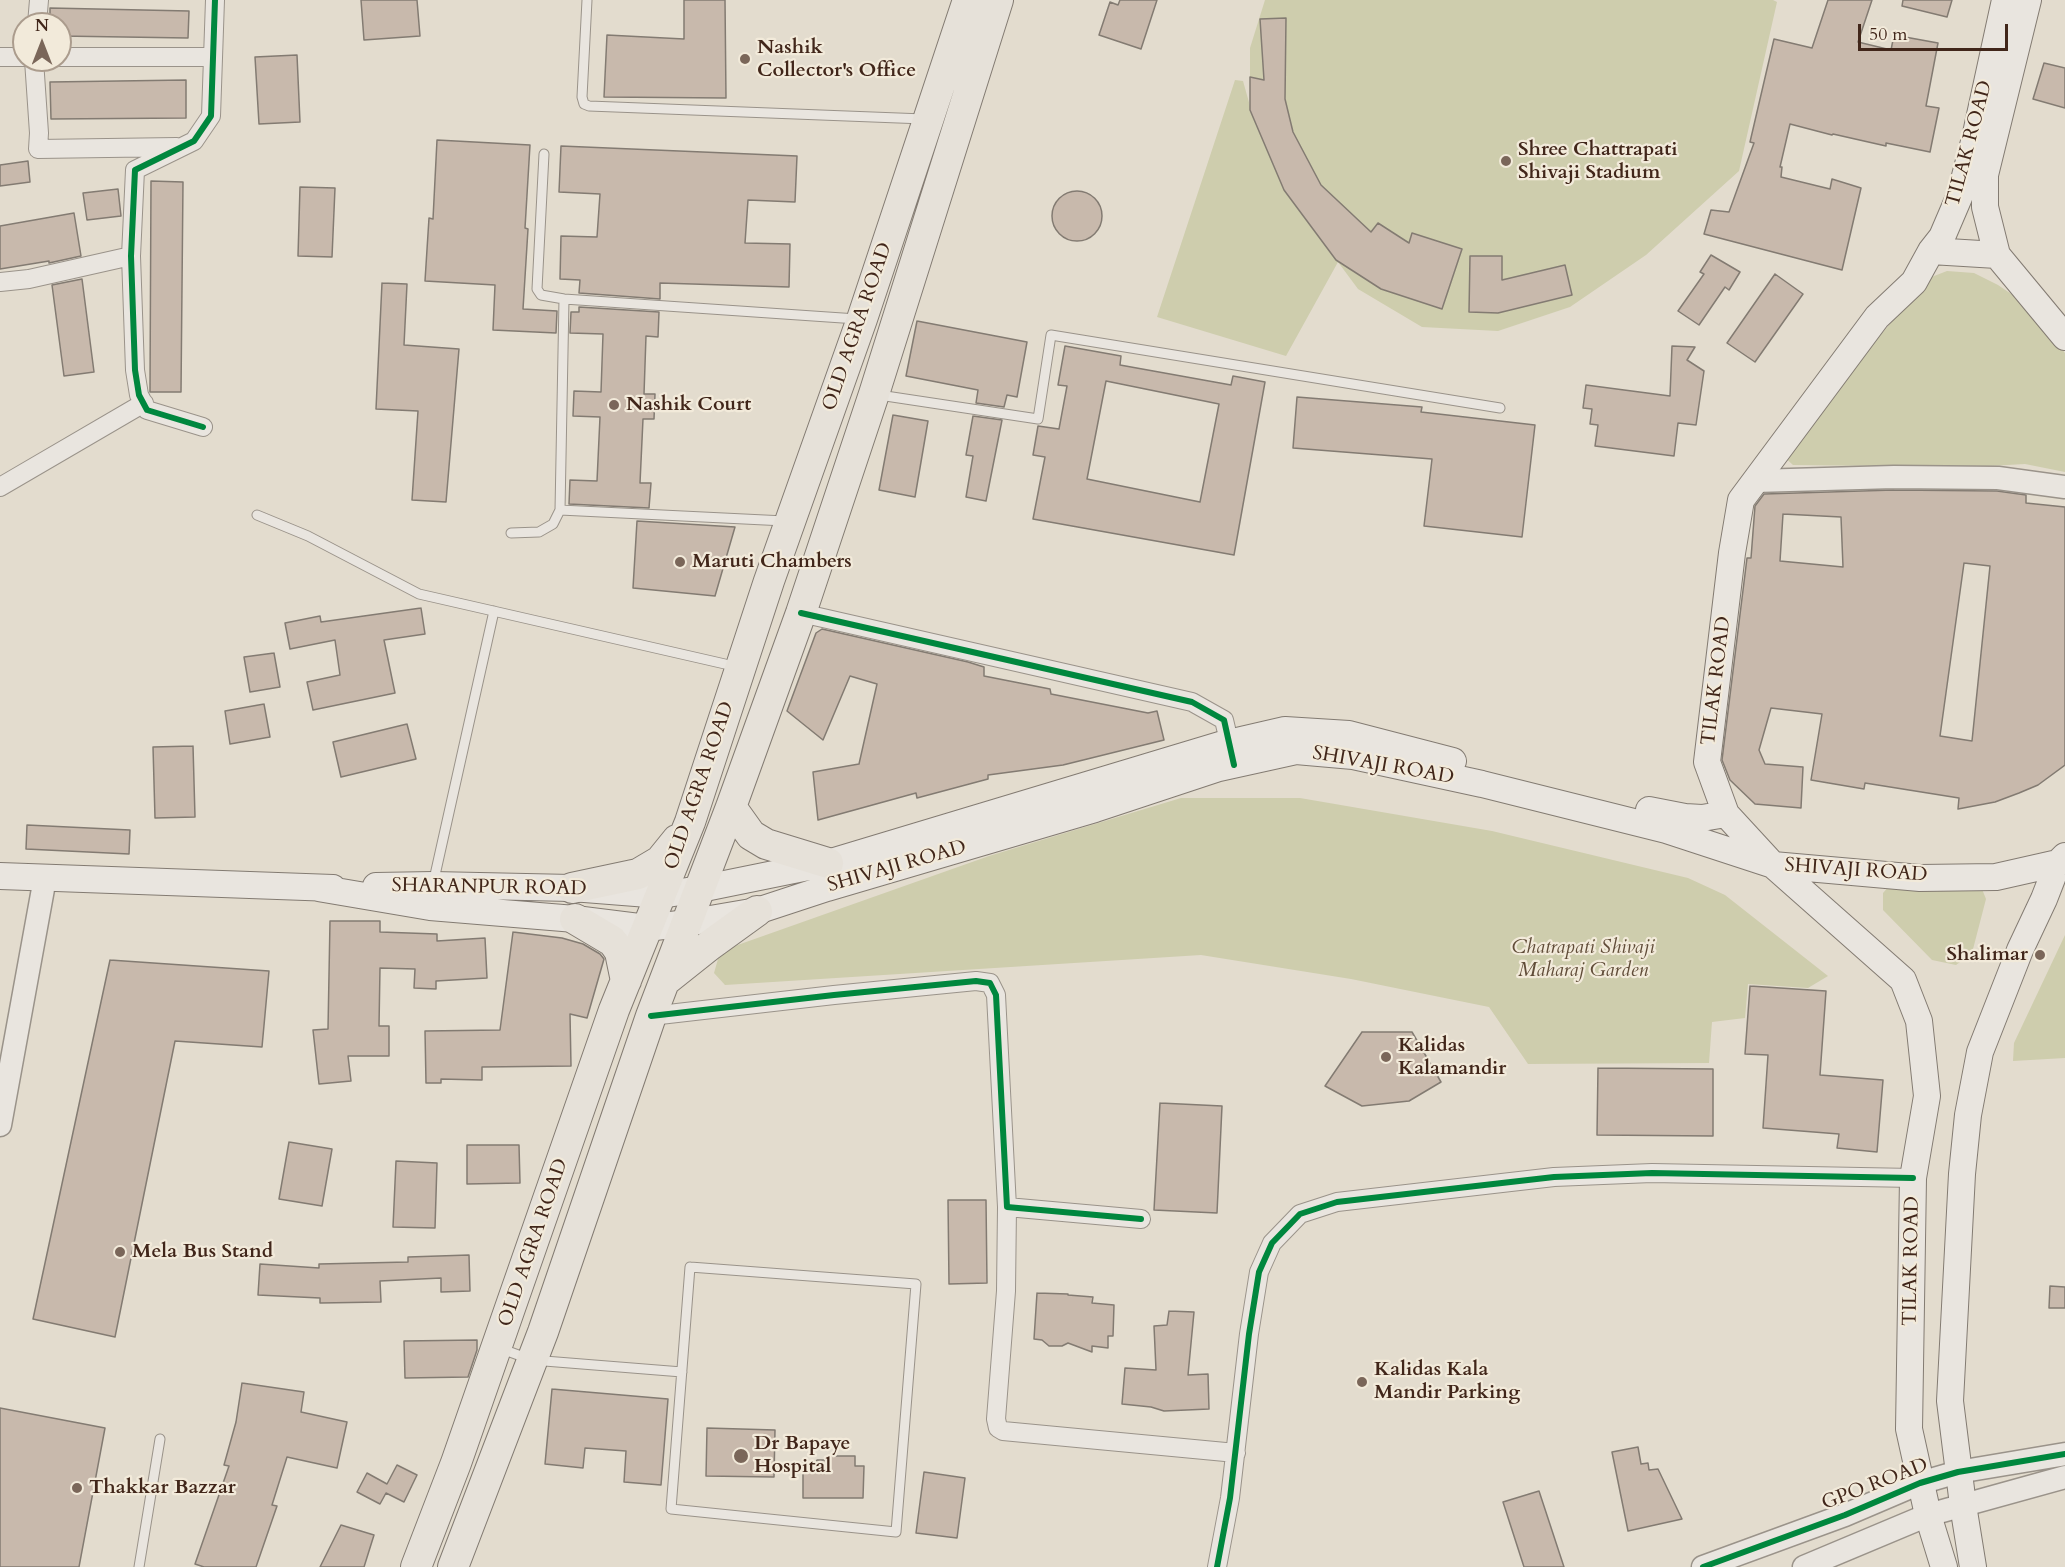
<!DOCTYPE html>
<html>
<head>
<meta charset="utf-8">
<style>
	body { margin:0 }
	#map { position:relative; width:2065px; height:1567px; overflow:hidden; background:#e3dcce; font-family:Cardo,serif }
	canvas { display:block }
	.north { position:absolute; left:12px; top:12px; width:60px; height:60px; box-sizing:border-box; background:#f2eada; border:2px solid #ab9c8d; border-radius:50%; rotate:0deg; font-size:16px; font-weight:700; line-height:24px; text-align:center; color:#41261a }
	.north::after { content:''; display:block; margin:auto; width:21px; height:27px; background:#7a6659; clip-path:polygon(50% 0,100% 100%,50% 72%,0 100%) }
	.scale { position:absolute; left:1858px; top:24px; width:150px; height:27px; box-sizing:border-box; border:3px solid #41261a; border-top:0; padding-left:8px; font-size:18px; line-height:21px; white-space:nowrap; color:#41261a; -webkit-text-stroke:4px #f2eada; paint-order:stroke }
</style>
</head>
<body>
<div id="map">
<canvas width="2065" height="1567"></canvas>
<div class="north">N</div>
<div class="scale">50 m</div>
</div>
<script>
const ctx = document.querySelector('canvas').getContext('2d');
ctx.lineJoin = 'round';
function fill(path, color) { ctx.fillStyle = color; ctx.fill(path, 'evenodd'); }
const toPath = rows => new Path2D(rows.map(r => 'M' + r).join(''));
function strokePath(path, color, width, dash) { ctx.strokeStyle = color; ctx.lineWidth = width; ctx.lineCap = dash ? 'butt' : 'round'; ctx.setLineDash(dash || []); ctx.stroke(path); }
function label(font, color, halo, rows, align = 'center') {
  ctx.font = font + ' Cardo,serif'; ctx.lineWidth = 4.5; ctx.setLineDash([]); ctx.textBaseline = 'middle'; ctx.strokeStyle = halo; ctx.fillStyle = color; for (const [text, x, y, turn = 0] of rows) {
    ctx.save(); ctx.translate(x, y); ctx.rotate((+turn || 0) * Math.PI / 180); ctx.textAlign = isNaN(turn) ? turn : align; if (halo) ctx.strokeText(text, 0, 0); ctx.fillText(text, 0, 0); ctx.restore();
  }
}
fill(toPath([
	[1265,0,1773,0,1777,2,1739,171,1646,255,1570,307,1498,331,1422,327,1358,289,1338,262,1286,356,1157,317,1235,80,1243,81,1250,106,1250,48],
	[1947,271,1974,273,1998,285,2029,306,2065,353,2065,472,2025,464,1971,467,1793,465,1780,453,1929,278],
	[1181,798,1300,798,1492,831,1688,878,1725,895,1828,976,1808,988,1748,984,1745,1018,1712,1022,1709,1063,1528,1064,1489,1007,1351,979,1201,955,725,985,714,973,718,959,732,947,989,856],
	[1890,885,1982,889,1986,899,1972,953,1956,965,1932,960,1883,910,1883,893],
	[2065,935,2065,1058,2013,1061,2014,1043]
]), '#cecdad');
const building = toPath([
	[361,0,417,0,420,36,364,40,361,0],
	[684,0,725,0,726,98,604,97,607,35,684,39,684,0],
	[1120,0,1157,0,1141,49,1099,35,1110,2,1118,5,1120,0],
	[1828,0,1872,0,1858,42,1891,50,1894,35,1938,43,1926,106,1939,108,1930,152,1886,143,1886,146,1833,134,1832,135,1790,124,1780,167,1782,167,1781,177,1830,189,1832,179,1861,188,1842,270,1704,234,1711,210,1729,212,1754,143,1750,142,1774,39,1812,48,1828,0],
	[1903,0,1952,0,1947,17,1902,6,1903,0],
	[50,8,189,11,188,38,60,36,60,24,50,24,50,8],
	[1286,18,1285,99,1293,132,1321,185,1371,232,1378,223,1409,243,1412,233,1462,249,1442,309,1381,289,1336,260,1284,190,1250,110,1250,77,1264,80,1260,19,1286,18],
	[297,55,300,122,259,124,255,57,297,55],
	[2044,63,2065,68,2065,108,2033,99,2044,63],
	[186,80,186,118,51,119,50,82,186,80],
	[437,140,530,145,525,228,528,229,523,309,557,311,556,333,493,330,495,285,425,281,429,218,433,219,437,140],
	[561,146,797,156,795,202,748,200,745,243,790,244,789,287,660,283,660,299,579,293,580,280,560,279,561,236,597,237,600,194,559,192,561,146],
	[28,161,30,182,0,186,0,165,28,161],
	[151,181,183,182,181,392,150,392,150,390,151,181],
	[300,187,335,188,332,257,298,256,300,187],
	[118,189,121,216,87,220,83,193,118,189],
	'1052 216a25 25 0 1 1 50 0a25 25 0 1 1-50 0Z',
	[74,213,81,256,49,263,49,261,0,269,0,226,74,213],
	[1711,255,1740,272,1729,290,1725,287,1699,325,1678,311,1704,274,1700,272,1711,255],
	[1470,256,1502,256,1502,280,1565,265,1572,295,1498,313,1469,312,1470,256],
	[1775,274,1803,294,1755,362,1727,343,1775,274],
	[82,279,94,372,64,376,52,285,82,279],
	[382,283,407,284,404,345,459,349,446,502,412,500,418,411,376,409,382,283],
	[579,307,659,312,658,337,646,336,644,394,655,394,654,419,643,419,640,483,651,483,649,508,569,504,570,480,597,481,600,417,573,416,574,391,601,392,603,334,570,333,571,312,579,312,579,307],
	[917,321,1027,342,1017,397,1007,395,1004,407,976,403,978,390,906,376,917,321],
	[1065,346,1121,356,1120,365,1231,385,1233,376,1265,382,1234,555,1033,519,1045,457,1033,455,1038,426,1059,429,1067,386,1058,385,1065,346],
	[1106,381,1219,404,1200,502,1087,479,1106,381],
	[1672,346,1695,347,1687,360,1704,371,1696,425,1678,423,1674,456,1595,446,1598,425,1590,424,1592,409,1583,408,1586,385,1670,396,1672,346],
	[1297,397,1422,407,1421,412,1535,425,1522,537,1424,526,1432,459,1293,448,1297,397],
	[893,415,928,421,915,497,879,490,893,415],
	[973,416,1002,420,986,501,966,497,973,456,966,455,973,416],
	[1894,490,1997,491,2026,495,2026,503,2065,507,2065,765,2038,785,2019,793,1995,802,1958,809,1959,798,1865,783,1864,789,1811,780,1822,714,1771,708,1759,750,1765,764,1803,767,1801,808,1755,804,1730,780,1722,760,1747,558,1751,558,1755,506,1764,494,1894,490],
	[1783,514,1841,517,1843,567,1780,561,1783,514],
	[1964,563,1990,566,1972,741,1940,736,1964,563],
	[637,521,735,527,715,596,633,588,637,521],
	[421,608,425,634,384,640,395,693,313,710,307,682,340,675,335,640,290,649,285,623,320,616,321,622,421,608],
	[822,629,968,662,984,667,984,676,1050,689,1051,694,1148,713,1157,711,1164,740,1063,765,988,775,988,779,917,798,916,793,818,820,813,772,859,764,877,684,850,676,823,740,787,711,816,633,822,629],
	[274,653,280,687,250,692,244,657,274,653],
	[264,704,270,737,230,744,225,711,264,704],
	[407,724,416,759,341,777,333,742,407,724],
	[193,746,195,817,155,818,153,747,193,746],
	[27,825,130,830,129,854,26,849,27,825],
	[330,921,380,921,380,932,437,934,437,941,485,938,487,978,436,981,436,989,414,988,415,969,380,968,379,1026,389,1026,389,1056,348,1056,351,1081,319,1084,313,1030,328,1029,330,921],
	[513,932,562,938,583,944,600,954,604,959,587,1018,570,1014,571,1066,482,1067,482,1080,441,1079,441,1083,426,1083,425,1031,500,1030,513,932],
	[110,960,269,971,262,1047,175,1041,115,1337,33,1319,110,960],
	[1750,986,1826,991,1820,1075,1883,1080,1877,1152,1837,1148,1839,1134,1763,1128,1768,1055,1745,1054,1750,986],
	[1362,1032,1412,1032,1441,1082,1409,1101,1362,1106,1325,1086,1362,1032],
	[1598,1068,1713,1069,1713,1136,1597,1135,1598,1068],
	[1160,1103,1222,1106,1217,1213,1154,1210,1160,1103],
	[289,1142,332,1149,322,1206,279,1199,289,1142],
	[467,1145,519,1145,520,1183,467,1184,467,1145],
	[396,1161,437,1163,435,1228,393,1227,396,1161],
	[948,1200,986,1200,987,1283,949,1284,948,1200],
	[469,1255,470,1291,441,1292,441,1278,380,1281,381,1302,320,1303,320,1298,258,1295,260,1264,319,1268,319,1264,408,1262,408,1257,469,1255],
	[2050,1286,2065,1287,2065,1308,2049,1308,2050,1286],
	[1037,1293,1068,1294,1068,1295,1093,1297,1092,1303,1114,1305,1113,1336,1108,1336,1108,1348,1092,1346,1092,1352,1068,1343,1062,1346,1049,1346,1042,1340,1034,1339,1037,1293],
	[1169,1311,1194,1312,1188,1375,1208,1374,1209,1409,1164,1411,1151,1407,1122,1404,1125,1368,1156,1370,1154,1326,1167,1325,1169,1311],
	[477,1340,477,1350,468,1377,405,1378,404,1341,477,1340],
	[242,1383,304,1392,301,1412,347,1422,337,1468,287,1457,272,1505,277,1506,256,1567,204,1567,195,1564,229,1466,224,1465,236,1422,242,1383],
	[552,1389,668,1399,661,1485,624,1482,626,1451,585,1448,583,1468,545,1464,552,1389],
	[0,1408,105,1428,79,1567,0,1567,0,1408],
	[707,1428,775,1430,774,1477,706,1476,707,1428],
	[1638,1447,1641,1464,1648,1463,1649,1470,1658,1469,1682,1519,1628,1531,1612,1452,1638,1447],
	[827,1456,855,1456,855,1466,864,1466,863,1498,803,1498,803,1462,815,1464,817,1460,827,1460,827,1456],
	[397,1465,417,1475,404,1502,386,1493,380,1504,357,1492,367,1473,387,1484,397,1465],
	[924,1472,965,1478,957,1538,916,1533,924,1472],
	[1539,1491,1564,1567,1524,1567,1503,1502,1539,1491],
	[341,1525,374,1535,364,1567,320,1567,341,1525]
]);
fill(building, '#c8b9ac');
strokePath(building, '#837b72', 1.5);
const service = toPath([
	[587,0,582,97,584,104,589,106,924,119],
	[544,154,537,289,541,295,564,299,857,319],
	[879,395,1038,419,1051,335,1500,408],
	[560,510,785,521],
	[257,515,308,536,419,594,738,667],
	[511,533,539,532,553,524,560,510,564,299],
	[433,884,494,611],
	[690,1267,916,1284,896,1532,671,1509,690,1267],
	[499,1348,532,1360,682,1372],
	[139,1567,160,1439]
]);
const minor = toPath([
	[37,24,39,0],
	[0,57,24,57],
	[60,57,213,57],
	[34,60,39,133,38,149,177,147],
	[0,282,29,279,131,256],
	[203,427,147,410,139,395,135,370,131,256,135,170,194,141,211,116,215,0],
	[0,487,144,403],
	[801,613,1192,702,1224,720,1232,754],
	[651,1016,834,995,976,981,990,983,996,995,1007,1207,1141,1219],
	[1007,1207,1006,1291,996,1419,998,1428,1003,1431,1236,1453],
	[1217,1567,1230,1498,1249,1334,1259,1272,1272,1243,1300,1214,1337,1202,1554,1177,1652,1173,1913,1178]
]);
const tertiary = toPath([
	[1755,481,1894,477,1998,478,2065,487],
	[0,1125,45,878],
	[1703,1567,1845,1515,1920,1483,1958,1472,2065,1454],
	[1804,1567,1928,1515,2065,1477]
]);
const secondary = toPath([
	[2028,0,1985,175,1985,207,1997,255,2065,337],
	[1931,251,1997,255],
	[1649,810,1685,817,1702,818,1726,814],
	[0,876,333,888],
	[376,886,433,885,572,888,661,895,700,889,828,863,1220,745,1285,730,1349,734,1453,761],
	[318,888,430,907,575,919,647,928,687,923,757,911,827,888,1095,809,1219,768,1296,751,1353,756,1482,784,1666,830,1773,865,1920,878,1996,877,2058,863],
	[1944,1567,1928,1515,1909,1429,1913,1178,1927,1096,1919,1021,1903,980,1773,865,1726,814,1707,762,1732,553,1741,500,1877,317,1914,282,1931,251,1942,237,1960,195,1975,138,2005,0],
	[1973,1567,1963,1505,1950,1401,1962,1174,1968,1115,1980,1052,2020,950,2044,899,2058,863,2065,856]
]);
const trunk = toPath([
	[731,807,751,835,766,844,828,863],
	[572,888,638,874,660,861,677,840],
	[575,919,612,941,616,946,620,952,626,981],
	[666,980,710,945,757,911],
	[416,1567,456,1463,614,1010,690,822,769,581,862,319,968,0],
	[453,1567,543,1332,651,1016,731,807,801,613,874,394,998,0]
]);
strokePath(service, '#9a938a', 11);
strokePath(minor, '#9a938a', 20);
strokePath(tertiary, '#9a938a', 25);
strokePath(secondary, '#837b72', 28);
strokePath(trunk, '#837b72', 32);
strokePath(service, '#e9e5df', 9);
strokePath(minor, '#e9e5df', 18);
strokePath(tertiary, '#e9e5df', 22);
strokePath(secondary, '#e9e5df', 26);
strokePath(trunk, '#e6e1d9', 30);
strokePath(toPath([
	[203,427,147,410,139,395,135,370,131,256,135,170,194,141,211,116,215,0],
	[801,613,1192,702,1224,720,1234,765],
	[651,1016,834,995,976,981,990,983,996,995,1007,1207,1141,1219],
	[1217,1567,1230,1498,1249,1334,1259,1272,1272,1243,1300,1214,1337,1202,1554,1177,1652,1173,1913,1178],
	[1703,1567,1845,1515,1920,1483,1958,1472,2065,1454]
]), '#00873e', 6);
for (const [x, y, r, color] of [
	[745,59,6,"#7a6659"],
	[1506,161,6,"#7a6659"],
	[614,405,6,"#7a6659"],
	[680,562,6,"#7a6659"],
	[2040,955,6,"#7a6659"],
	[1386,1057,6,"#7a6659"],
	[120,1252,6,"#7a6659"],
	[1362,1382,6,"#7a6659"],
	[741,1456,8,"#7a6659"],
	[77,1488,6,"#7a6659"]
]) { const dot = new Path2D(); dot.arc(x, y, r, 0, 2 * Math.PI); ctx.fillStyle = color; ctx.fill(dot); strokePath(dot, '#f2eada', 2); }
label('bold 20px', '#41261a', '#f2eada', [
	["Nashik",757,48],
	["Collector's Office",757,71],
	["Shree Chattrapati",1518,150],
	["Shivaji Stadium",1518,173],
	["Nashik Court",626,405],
	["Maruti Chambers",692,562],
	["Shalimar",2028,955,"right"],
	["Kalidas",1398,1046],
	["Kalamandir",1398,1069],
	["Mela Bus Stand",132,1252],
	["Kalidas Kala",1374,1370],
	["Mandir Parking",1374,1393],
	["Dr Bapaye",754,1444],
	["Hospital",754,1467],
	["Thakkar Bazzar",89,1488]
], 'left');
label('20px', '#41261a', '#f2eada', [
	["TILAK ROAD",1970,144,-75],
	["OLD AGRA ROAD",858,327,-71],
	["TILAK ROAD",1717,681,-83],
	["SHIVAJI ROAD",1383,766,10],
	["OLD AGRA ROAD",700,786,-71],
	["SHIVAJI ROAD",897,867,-16],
	["SHIVAJI ROAD",1856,871,4],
	["SHARANPUR ROAD",489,888,1],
	["OLD AGRA ROAD",534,1243,-71],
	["TILAK ROAD",1912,1261,-89],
	["GPO ROAD",1875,1485,-21]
]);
label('italic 20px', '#604c38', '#f2eada', [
	["Chatrapati Shivaji",1583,948],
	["Maharaj Garden",1583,971]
]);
</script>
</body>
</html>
